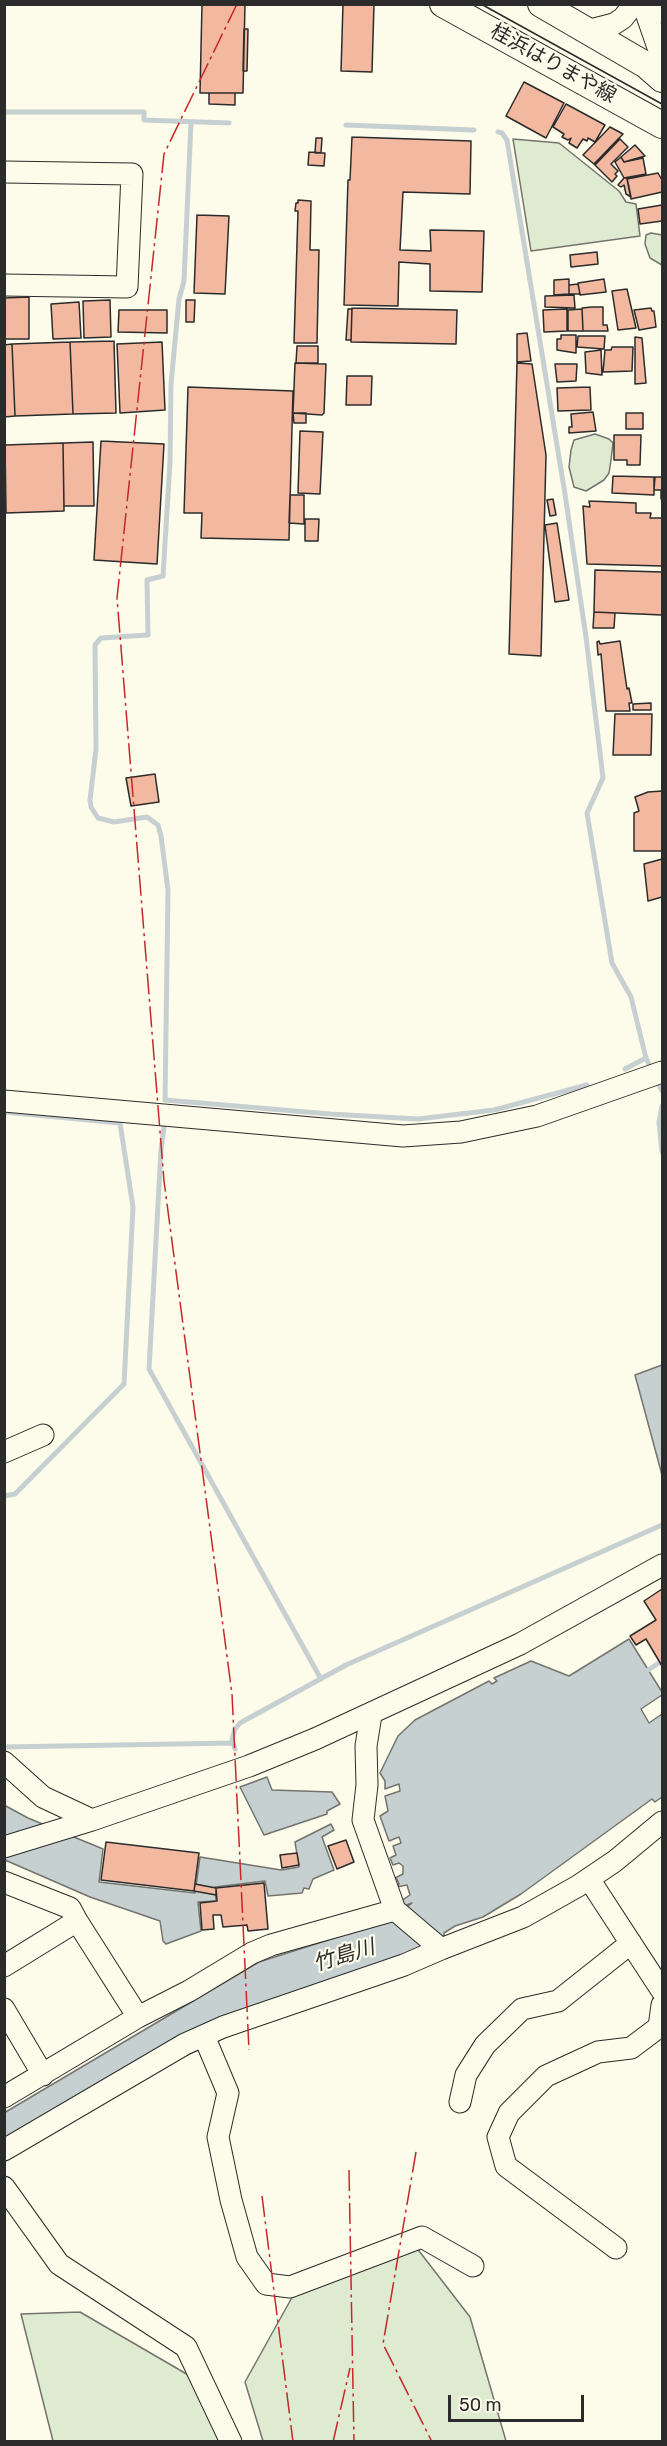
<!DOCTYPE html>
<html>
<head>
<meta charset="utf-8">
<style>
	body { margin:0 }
	#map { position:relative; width:667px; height:2446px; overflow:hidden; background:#fdfbea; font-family:Rubik,sans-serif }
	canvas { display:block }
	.frame { position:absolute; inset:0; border:6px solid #2b2b2b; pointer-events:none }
	.scale { position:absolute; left:448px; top:2395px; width:136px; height:27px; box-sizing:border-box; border:3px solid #2b2b2b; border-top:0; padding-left:8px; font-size:18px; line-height:21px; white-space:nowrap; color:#2b2b2b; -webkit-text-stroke:4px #fdfbea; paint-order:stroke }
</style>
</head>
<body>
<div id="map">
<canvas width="667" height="2446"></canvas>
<div class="frame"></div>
<div class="scale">50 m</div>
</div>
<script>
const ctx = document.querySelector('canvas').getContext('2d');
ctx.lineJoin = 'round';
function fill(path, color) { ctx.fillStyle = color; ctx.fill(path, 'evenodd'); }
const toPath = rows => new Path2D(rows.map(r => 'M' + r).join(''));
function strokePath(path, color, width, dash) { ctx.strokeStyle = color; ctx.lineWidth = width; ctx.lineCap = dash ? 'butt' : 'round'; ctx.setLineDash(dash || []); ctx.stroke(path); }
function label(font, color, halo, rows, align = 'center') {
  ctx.font = font + ' Rubik,"Noto Sans JP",sans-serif'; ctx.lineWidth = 4.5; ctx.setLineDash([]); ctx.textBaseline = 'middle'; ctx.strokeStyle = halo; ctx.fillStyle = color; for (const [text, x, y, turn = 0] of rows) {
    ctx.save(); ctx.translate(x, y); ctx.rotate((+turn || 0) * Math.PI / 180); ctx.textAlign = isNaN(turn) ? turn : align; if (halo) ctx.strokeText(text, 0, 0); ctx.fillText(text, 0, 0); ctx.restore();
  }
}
const green = toPath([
	[513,139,559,143,619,191,626,202,636,204,640,236,531,251,513,139],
	[651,233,662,235,662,265,650,258,645,244,646,235,651,233],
	[595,434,609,439,613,443,611,460,609,473,604,480,586,491,574,487,569,467,571,450,574,440,595,434],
	[416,2247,470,2317,506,2441,263,2441,245,2382,295,2292,416,2247],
	[80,2312,190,2376,241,2441,53,2441,21,2314,80,2312]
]);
fill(green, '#deebd1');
strokePath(green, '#74746e', 1.5);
const water = toPath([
	[662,1365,662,1475,635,1375,662,1365],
	[629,1639,662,1692,662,1695,641,1709,649,1723,662,1714,662,1797,655,1802,652,1799,521,1894,483,1917,455,1926,444,1933,444,1936,424,1946,5,2139,4,2113,259,1962,391,1920,412,1903,404,1906,401,1901,410,1895,407,1885,397,1887,399,1884,397,1879,393,1879,403,1874,403,1866,399,1863,393,1865,390,1858,396,1855,393,1846,401,1843,399,1837,389,1841,380,1816,388,1811,385,1796,400,1791,399,1784,385,1789,385,1781,380,1773,398,1736,415,1720,432,1711,489,1681,492,1684,497,1681,494,1678,531,1661,569,1676,629,1639],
	[267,1777,272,1790,332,1792,340,1804,327,1811,327,1814,264,1835,240,1787,267,1777],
	[4,1805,28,1818,103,1849,99,1882,195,1893,200,1857,281,1870,299,1867,295,1842,331,1824,334,1830,322,1837,334,1870,313,1879,309,1889,304,1888,302,1893,268,1896,265,1881,215,1887,216,1901,198,1902,201,1931,166,1944,163,1941,160,1921,90,1897,5,1860,4,1805]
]);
fill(water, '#c7d0d0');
strokePath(water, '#74746e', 1.5);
strokePath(toPath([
	[4,112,144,112,144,120,229,123],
	[191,122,184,281,179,299,171,384,170,462,163,576,147,580,148,635,101,638,95,645,96,749,90,800,91,807,98,818,114,822,147,817,158,825,161,836,168,890,165,1100,330,1114,418,1119,494,1110,587,1085],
	[346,125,474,130],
	[498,132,502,133,507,140,565,494,586,637,603,778,587,813,612,963,631,997,646,1058,652,1070],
	[625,1069,646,1058],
	[656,1079,662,1091],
	[662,1106,659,1122,662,1152],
	[4,1112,120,1123,133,1207,124,1384,15,1494,4,1496],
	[164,1127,161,1150,149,1369,321,1679],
	[642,1674,662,1661],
	[4,1747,232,1743],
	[235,1749,232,1740,235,1729,240,1723,346,1665,662,1525]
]), '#c7d0d0', 5);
const building = toPath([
	[202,4,245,4,243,93,200,93,202,4],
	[343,4,374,4,372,72,341,71,343,4],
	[244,29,248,29,247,71,243,71,244,29],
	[524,82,564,103,546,138,506,116,524,82],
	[209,93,235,93,235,105,209,104,209,93],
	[566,104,605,125,595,142,588,138,587,141,583,139,577,148,569,143,571,138,568,140,562,137,564,134,553,127,566,104],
	[610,127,623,134,594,164,583,155,610,127],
	[352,137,471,141,470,194,403,192,400,250,431,251,430,230,484,231,482,292,430,291,430,264,399,262,398,306,344,305,348,180,350,180,352,137],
	[316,138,322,138,321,153,315,153,316,138],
	[620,139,628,147,611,164,618,171,615,174,617,176,612,182,595,165,620,139],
	[635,145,645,156,624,162,621,157,635,145],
	[309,152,325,153,324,166,308,165,309,152],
	[621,157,624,162,643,158,646,174,624,178,615,162,621,157],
	[658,173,662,180,662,192,631,199,627,179,658,173],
	[624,178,627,178,631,197,626,194,624,185,621,187,618,185,624,178],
	[298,200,311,201,310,250,319,250,317,343,294,343,298,211,295,211,296,203,298,203,298,200],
	[662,205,662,221,640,224,638,209,662,205],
	[197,215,229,216,225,294,194,293,197,215],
	[597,252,598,264,571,267,570,255,597,252],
	[569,279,569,294,554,295,554,280,569,279],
	[604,279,606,292,580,295,578,283,604,279],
	[578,284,580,294,569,294,569,285,578,284],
	[627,289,636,328,618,330,612,291,627,289],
	[574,295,575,308,545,307,545,296,574,295],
	[29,297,29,339,4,339,4,298,29,297],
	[110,300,111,337,84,338,83,301,110,300],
	[186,300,195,300,194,322,186,322,186,300],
	[79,302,81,338,53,339,51,304,79,302],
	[592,307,603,307,603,325,607,325,608,331,583,331,582,308,592,307],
	[352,308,457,310,456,344,351,342,352,308],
	[651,308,652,311,654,311,656,327,639,330,634,310,651,308],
	[348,309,352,309,351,340,346,340,348,309],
	[567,309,567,331,544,332,543,310,567,309],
	[582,309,583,331,568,331,568,310,582,309],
	[119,310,167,310,167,333,118,332,119,310],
	[527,333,531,361,517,362,517,334,527,333],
	[561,335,576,335,576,353,557,350,557,339,561,339,561,335],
	[578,336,605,336,604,349,577,347,578,336],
	[635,337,642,338,646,383,635,384,635,337],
	[114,341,116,413,73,414,70,342,114,341],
	[70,342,73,414,15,416,12,344,70,342],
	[162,342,165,410,120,413,117,344,162,342],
	[12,344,15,416,4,417,4,345,12,344],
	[297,346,318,346,318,363,296,363,297,346],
	[612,347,633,347,632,371,603,372,605,350,611,350,612,347],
	[601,350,602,375,586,373,585,352,601,350],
	[295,363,326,364,324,413,322,415,293,413,295,363],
	[517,363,532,364,546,455,541,656,509,654,517,363],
	[555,364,577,364,576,381,557,382,555,364],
	[347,376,372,376,371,405,346,405,347,376],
	[188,387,293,391,289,540,201,538,202,513,184,513,188,387],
	[590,387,591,410,558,411,557,388,590,387],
	[593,412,596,431,569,433,569,427,572,427,571,414,593,412],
	[293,413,306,413,306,423,294,423,293,413],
	[626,413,643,413,643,429,626,429,626,413],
	[300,431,323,432,320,494,298,493,300,431],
	[614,435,641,435,640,465,627,465,627,460,614,460,614,435],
	[101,441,164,444,157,564,94,560,101,441],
	[93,442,94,506,64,506,63,443,93,442],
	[63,443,64,511,6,513,5,445,63,443],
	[613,476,654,477,654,495,612,493,613,476],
	[655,477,662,477,662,499,661,499,661,490,654,490,655,477],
	[290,495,304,495,304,524,289,523,290,495],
	[553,499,556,515,550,516,547,500,553,499],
	[589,501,636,503,636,513,651,513,650,518,662,518,662,566,587,564,583,506,590,507,589,501],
	[305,519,319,519,318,541,305,541,305,519],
	[557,523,569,600,555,602,545,525,557,523],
	[595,570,662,572,662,615,594,612,595,570],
	[594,612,615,613,614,628,593,628,594,612],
	[599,641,600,644,620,641,627,689,629,688,632,703,629,703,630,711,606,711,601,654,598,655,597,642,599,641],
	[651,703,651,710,633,710,633,704,651,703],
	[615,714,652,714,651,755,613,755,615,714],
	[155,774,159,802,131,806,126,778,155,774],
	[662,791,662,851,634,851,634,813,639,811,635,797,648,792,662,791],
	[662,859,662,897,648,901,644,864,662,859],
	[662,1589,662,1666,646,1639,636,1645,630,1636,656,1620,644,1601,662,1589],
	[346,1840,354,1862,337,1869,328,1846,346,1840],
	[106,1842,199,1853,194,1891,101,1880,106,1842],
	[297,1853,299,1865,282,1868,280,1855,297,1853],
	[264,1883,268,1929,248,1931,247,1925,223,1927,221,1915,213,1915,214,1929,202,1930,200,1903,217,1901,216,1888,264,1883],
	[195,1884,216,1888,216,1895,194,1891,195,1884]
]);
fill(building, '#f2b8a0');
strokePath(building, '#2b2b2b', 1.5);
const minor = toPath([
	[643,4,662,59],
	[661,4,662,12],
	[587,31,614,24,623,18,634,4],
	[4,172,132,174,127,287,4,285],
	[4,1101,403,1136,461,1132,537,1116,662,1072],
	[4,1452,43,1435],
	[4,1762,43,1797,92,1820],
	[4,1847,92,1820,249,1766,315,1739,520,1644,662,1565],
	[589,1879,662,1991],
	[4,1882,70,1908,77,1921],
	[441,1949,523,1917,578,1886,615,1861,662,1822],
	[4,1966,77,1921,138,2017],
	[4,2009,43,2075],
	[204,2036,228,2093,218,2137,231,2200,247,2257,266,2284,290,2287,422,2237,473,2266],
	[4,2097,138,2017,189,1991,252,1953,271,1945,395,1910],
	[460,2102,466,2075,485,2045,522,2009,558,2001,631,1943],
	[4,2150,185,2044,223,2027,404,1965,441,1949,395,1910,363,1820,367,1785,366,1746,371,1715],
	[4,2187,59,2264,186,2347,231,2442],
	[616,2248,506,2166,498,2137,509,2113,546,2076,598,2052,631,2048,659,2027,662,2005]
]);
const major = toPath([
	[443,4,662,125],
	[541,4,646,65,662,79]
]);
strokePath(minor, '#2b2b2b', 23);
strokePath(major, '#2b2b2b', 28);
strokePath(minor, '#fdfbea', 21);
strokePath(major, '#fdfbea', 26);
strokePath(toPath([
	[481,4,662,104]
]), '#2b2b2b', 1.5);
strokePath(toPath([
	[237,4,164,154,117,598,164,1181,232,1694,249,2050],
	[416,2152,383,2344,432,2442],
	[349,2170,354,2442],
	[262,2196,293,2442],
	[333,2442,350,2368]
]), '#c62828', 1.5, [21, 4.5, 3, 4.5]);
label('20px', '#2b2b2b', '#fdfbea', [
	["桂浜はりまや線",553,64,29]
]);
label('italic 21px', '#2b2b2b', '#fdfbea', [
	["竹島川",344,1956,-17]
]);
</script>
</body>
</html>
